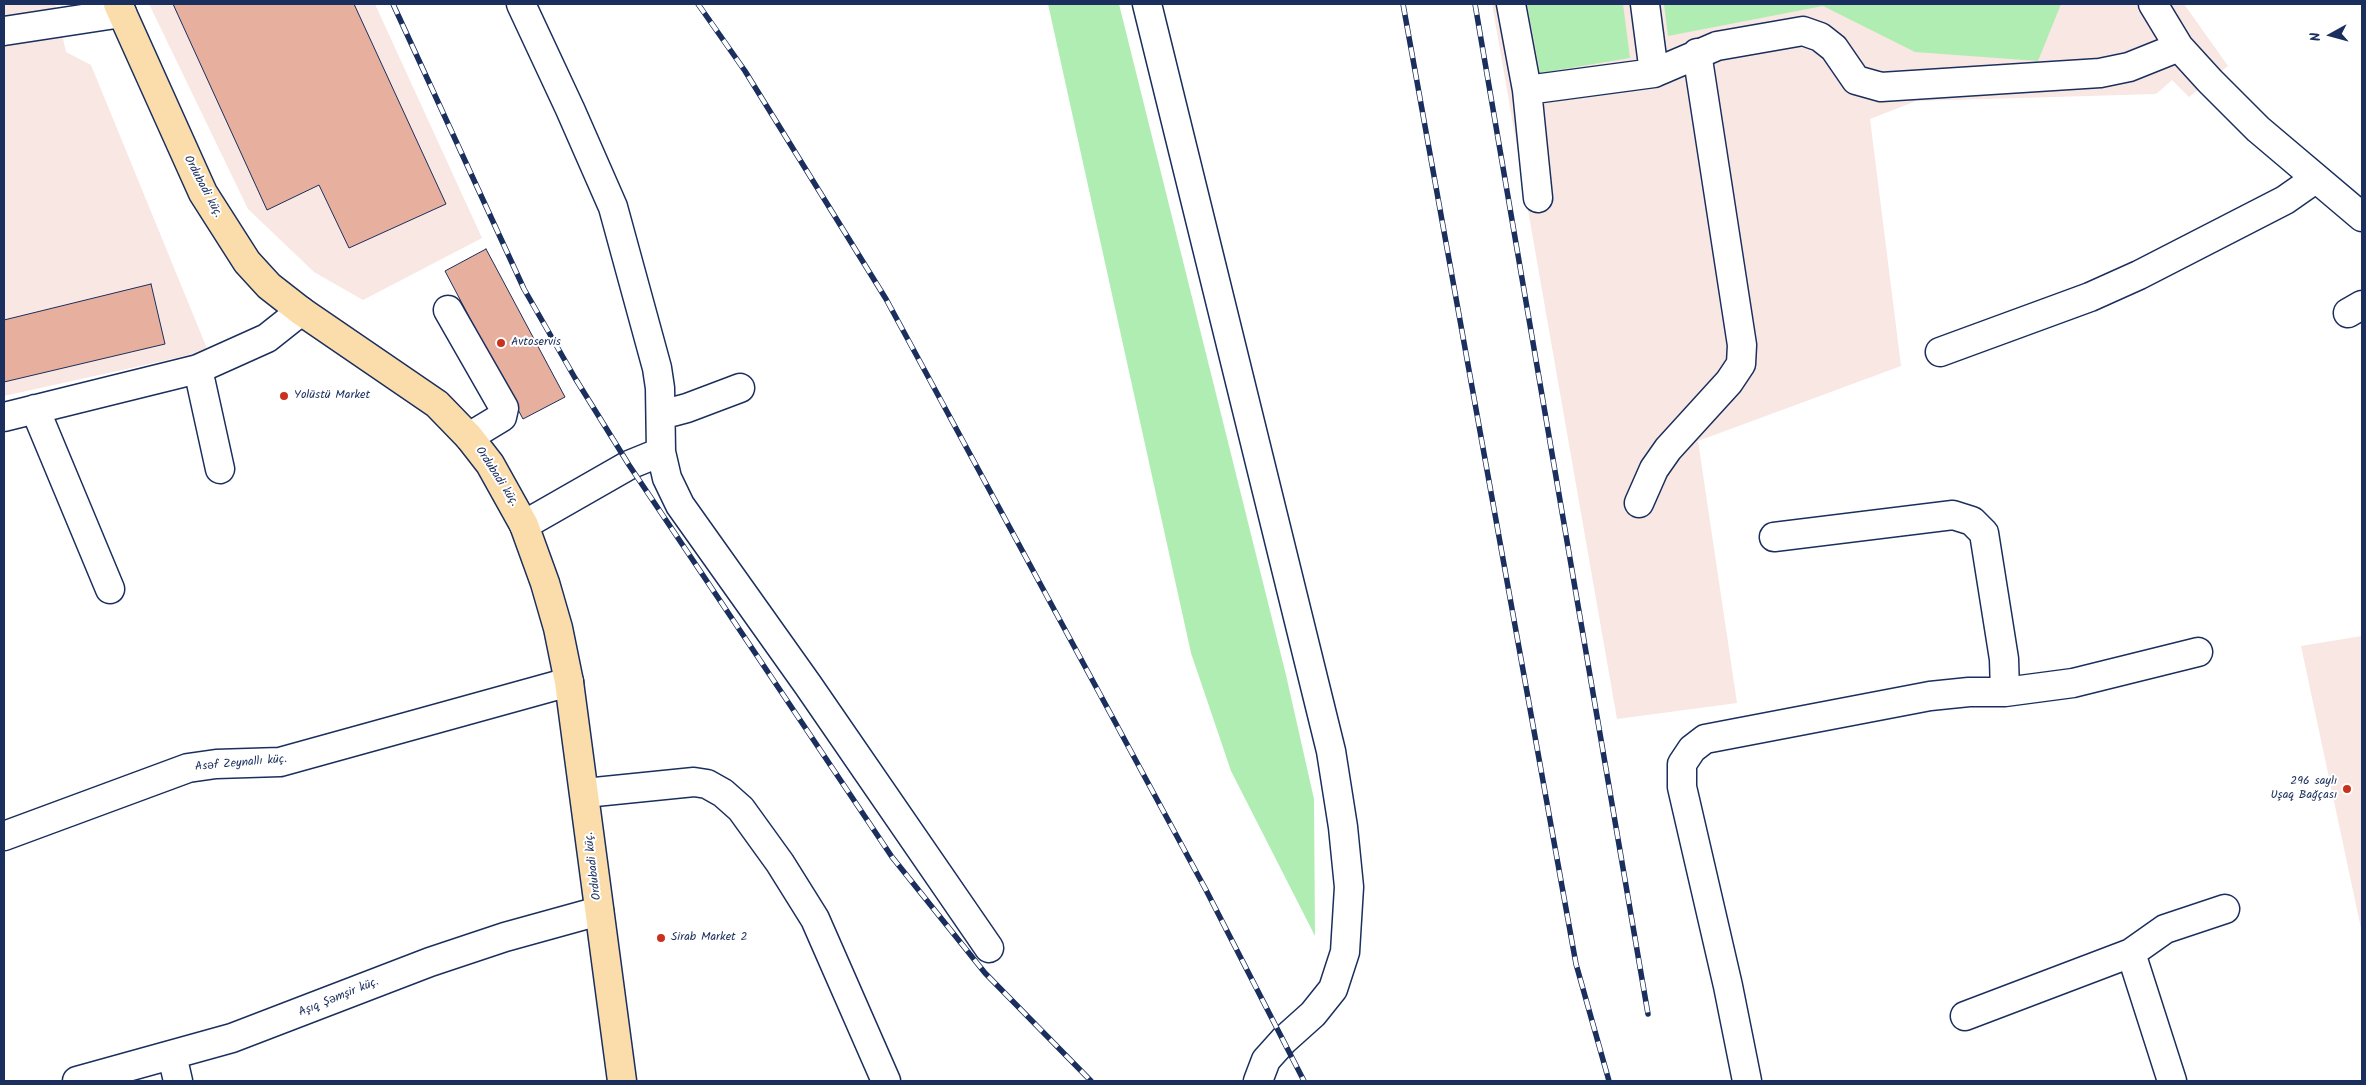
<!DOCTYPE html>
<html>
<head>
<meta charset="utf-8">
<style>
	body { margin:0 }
	#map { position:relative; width:2366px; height:1085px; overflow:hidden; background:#fff; font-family:Kalam,sans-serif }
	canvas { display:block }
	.frame { position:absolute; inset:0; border:5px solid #1b2f5e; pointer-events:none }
	.north { position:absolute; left:2306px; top:10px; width:50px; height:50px; -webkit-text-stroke:4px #fff; paint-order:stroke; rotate:263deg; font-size:14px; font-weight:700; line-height:20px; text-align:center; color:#1b2f5e }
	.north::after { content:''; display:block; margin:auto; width:18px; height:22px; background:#1b2f5e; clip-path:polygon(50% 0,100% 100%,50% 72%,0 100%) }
</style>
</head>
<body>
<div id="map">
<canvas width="2366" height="1085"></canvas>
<div class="frame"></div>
<div class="north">N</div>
</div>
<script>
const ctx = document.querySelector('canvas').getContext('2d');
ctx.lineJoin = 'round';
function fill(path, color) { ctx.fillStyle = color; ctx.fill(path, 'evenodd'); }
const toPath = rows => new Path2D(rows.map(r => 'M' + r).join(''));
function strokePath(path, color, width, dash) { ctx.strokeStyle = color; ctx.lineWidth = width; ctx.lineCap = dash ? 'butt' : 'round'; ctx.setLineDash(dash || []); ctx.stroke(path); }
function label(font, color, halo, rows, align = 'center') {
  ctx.font = font + ' Kalam,sans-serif'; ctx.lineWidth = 4; ctx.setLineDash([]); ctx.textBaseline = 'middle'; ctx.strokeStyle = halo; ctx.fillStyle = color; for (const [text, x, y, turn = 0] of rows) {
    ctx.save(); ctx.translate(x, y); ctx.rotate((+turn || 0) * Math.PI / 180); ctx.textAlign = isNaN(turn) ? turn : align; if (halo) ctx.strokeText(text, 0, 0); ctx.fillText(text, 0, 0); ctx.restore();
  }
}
fill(toPath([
	[4,4,55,4,66,52,91,65,208,351,4,396],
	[149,4,375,4,482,238,363,300,314,272,248,209],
	[1492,4,2184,4,2228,66,2189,97,2172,80,2156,94,1916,101,1870,119,1901,366,1698,441,1737,703,1617,719],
	[2362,636,2362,933,2301,646]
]), '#f8e7e2');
fill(toPath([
	[1048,4,1119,4,1286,675,1314,799,1315,936,1231,771,1191,653],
	[1527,4,1623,4,1630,58,1540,73],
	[1664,4,2061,4,2038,61,1915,52,1823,6,1668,36]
]), '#b0edb3');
const building = toPath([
	[173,4,354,4,446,204,349,248,319,185,267,210,173,4],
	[486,249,565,397,523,419,445,271,486,249],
	[151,284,165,344,4,382,4,320,151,284]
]);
fill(building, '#e7af9e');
strokePath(building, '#1b2f5e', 1);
const minor = toPath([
	[521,4,570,109,613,207,657,368,660,388,661,452,667,478,680,505,808,685,989,948],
	[1147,4,1331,751,1343,827,1349,887,1345,952,1333,989,1313,1014,1284,1040,1266,1060,1258,1081],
	[1511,4,1527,90,1538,198],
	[1645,4,1654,73],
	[2153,4,2179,47,2210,81,2258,129,2362,217],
	[4,31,122,13],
	[1527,90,1654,73,1717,46,1803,31,1820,37,1834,48,1856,80,1881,87,2100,73,2129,67,2179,47],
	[448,310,504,408,502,417,469,437],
	[2348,313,2362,305],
	[1940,352,2090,297,2139,275,2285,200,2315,179],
	[198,369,220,469],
	[35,409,110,589],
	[661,415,687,408,740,388],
	[4,417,198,369,267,338,301,311],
	[1639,503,1654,469,1668,449,1729,382,1741,364,1742,345,1697,53],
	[524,525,629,465,661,452],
	[1774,537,1953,515,1972,521,1984,533,2004,659,2005,692],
	[585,793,694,782,707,784,723,793,741,809,780,863,815,919,886,1081],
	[4,836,188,768,216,764,280,762,569,682],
	[2131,953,2172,1081],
	[1965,1016,2131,953,2165,929,2225,909],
	[172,1055,178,1081],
	[77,1081,232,1038,430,962,505,937,599,911],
	[1747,1081,1728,986,1682,787,1682,764,1692,749,1705,739,1930,696,1969,692,2005,692,2073,683,2198,652]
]);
const major = toPath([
	[118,4,203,193,247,262,269,286,301,311,437,404,469,437,490,464,524,525,545,583,558,628,569,682,622,1081]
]);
strokePath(minor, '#1b2f5e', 31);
strokePath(major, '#1b2f5e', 31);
strokePath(minor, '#fff', 28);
strokePath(major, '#fbddab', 28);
const rail = toPath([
	[393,4,524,289,575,378,629,465,892,857,985,973,1091,1081],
	[698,4,745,71,886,299,1206,890,1304,1081],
	[1403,4,1576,964,1609,1081],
	[1475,4,1648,1014]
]);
strokePath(rail, '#1b2f5e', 5.5);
strokePath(rail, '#fff', 4, [11]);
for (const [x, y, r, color] of [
	[501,343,5,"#c8321e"],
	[284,396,5,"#c8321e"],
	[2347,789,5,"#c8321e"],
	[661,938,5,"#c8321e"]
]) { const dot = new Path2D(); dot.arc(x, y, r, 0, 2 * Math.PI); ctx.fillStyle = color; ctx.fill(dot); strokePath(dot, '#fff', 2); }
label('12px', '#1b2f5e', '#fff', [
	["Ordubadi küç.",202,187,62],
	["Ordubadi küç.",496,477,57],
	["Asəf Zeynallı küç.",241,764,-5],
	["Ordubadi küç.",594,866,-97],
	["Aşıq Şəmşir küç.",339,998,-22]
]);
label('12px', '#1b2f5e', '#fff', [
	["Avtoservis",511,343],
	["Yolüstü Market",294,396],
	["296 saylı",2337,782,"right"],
	["Uşaq Bağçası",2337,796,"right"],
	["Sirab Market 2",671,938]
], 'left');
</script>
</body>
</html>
